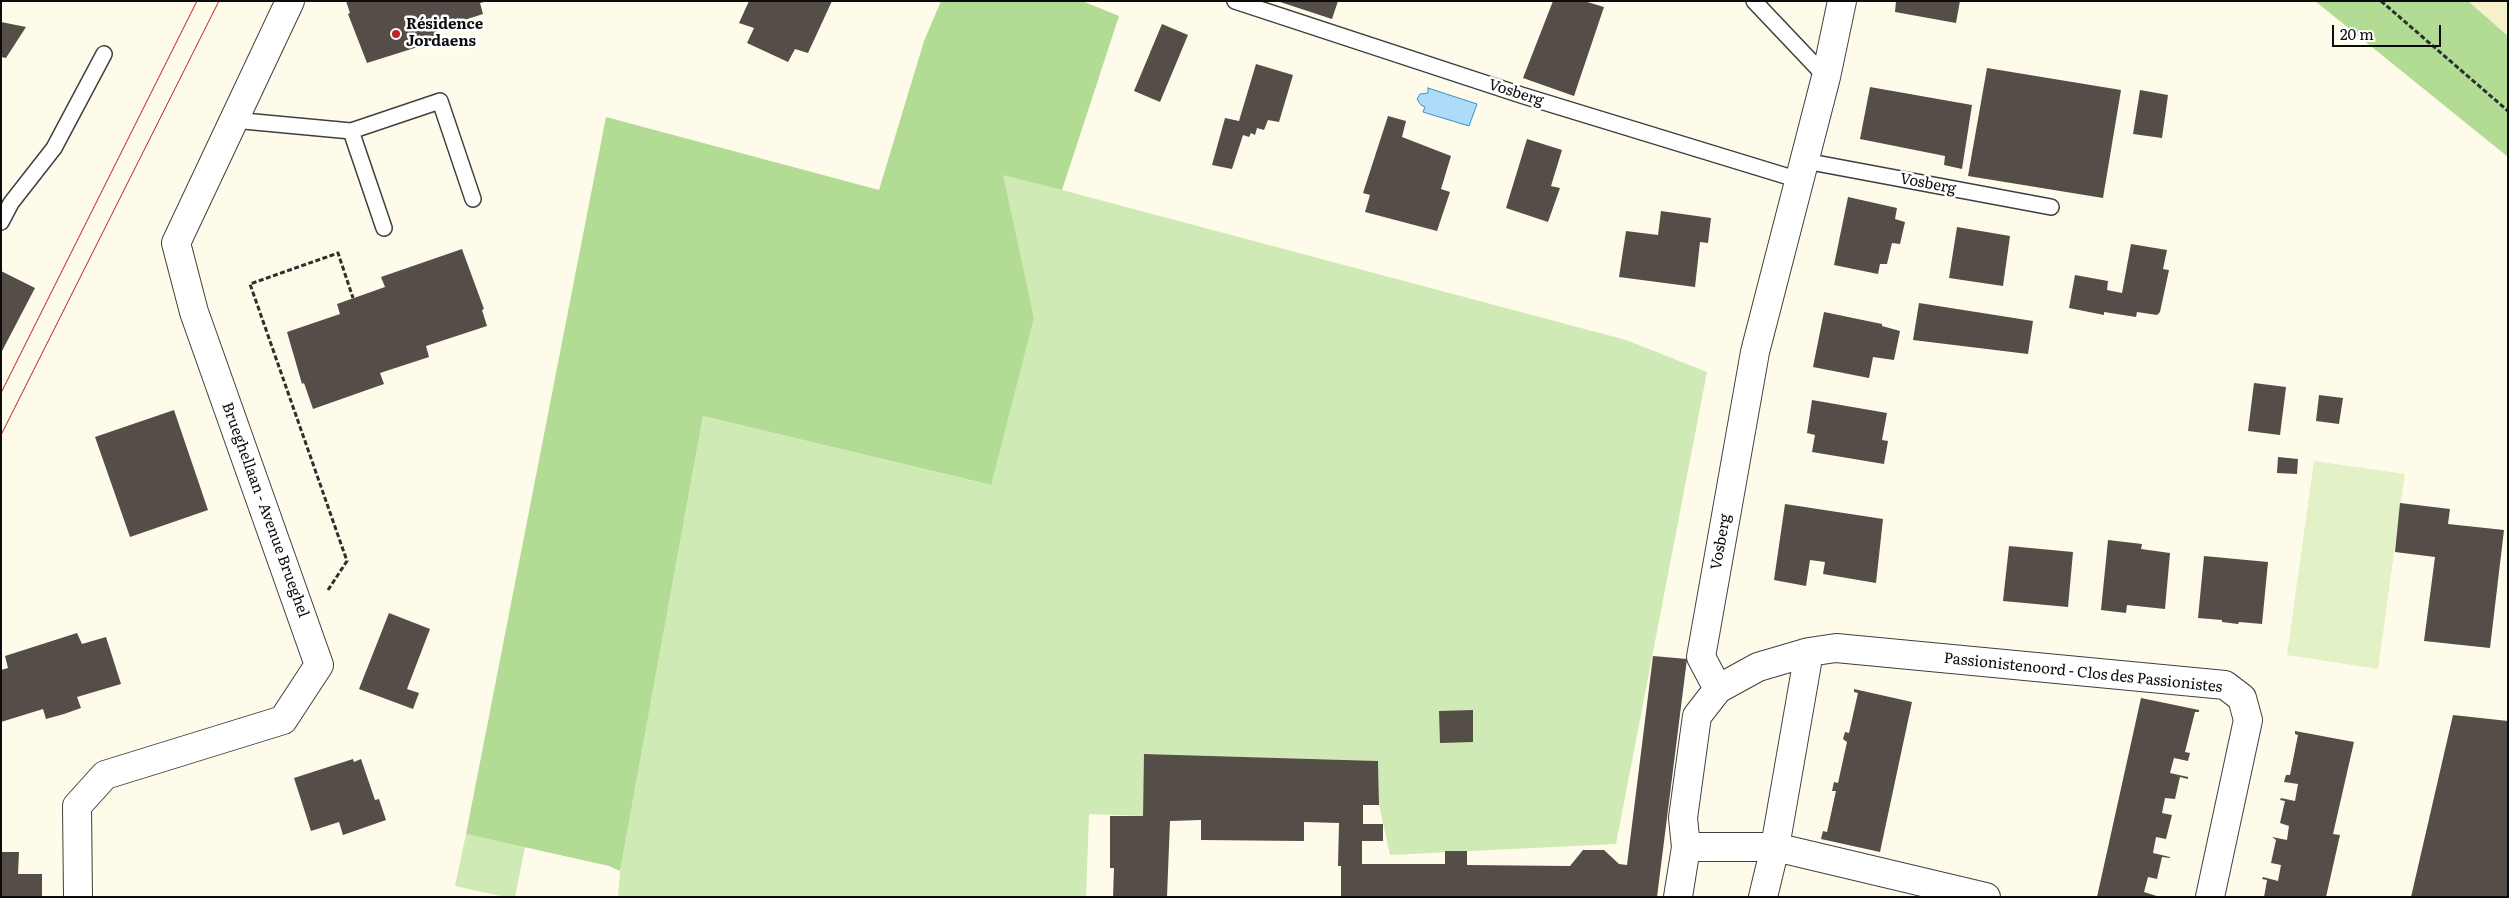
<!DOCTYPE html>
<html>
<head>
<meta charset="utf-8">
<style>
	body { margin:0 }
	#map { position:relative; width:2509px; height:898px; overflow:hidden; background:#fffbeb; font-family:Literata,serif }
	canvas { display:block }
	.frame { position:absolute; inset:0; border:2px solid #0c0c0c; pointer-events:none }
	.scale { position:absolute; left:2332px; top:25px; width:109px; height:22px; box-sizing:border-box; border:2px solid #0c0c0c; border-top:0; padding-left:6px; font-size:15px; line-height:18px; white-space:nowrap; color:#0c0c0c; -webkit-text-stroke:4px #fff; paint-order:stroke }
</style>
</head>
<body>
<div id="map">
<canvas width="2509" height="898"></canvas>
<div class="frame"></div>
<div class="scale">20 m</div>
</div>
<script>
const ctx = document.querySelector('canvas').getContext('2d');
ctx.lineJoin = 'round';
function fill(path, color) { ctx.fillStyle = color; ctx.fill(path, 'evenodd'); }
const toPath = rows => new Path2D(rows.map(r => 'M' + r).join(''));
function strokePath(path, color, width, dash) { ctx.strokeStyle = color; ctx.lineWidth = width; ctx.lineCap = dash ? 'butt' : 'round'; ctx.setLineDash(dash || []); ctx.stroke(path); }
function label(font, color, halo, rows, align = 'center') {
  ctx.font = font + ' Literata,serif'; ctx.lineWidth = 5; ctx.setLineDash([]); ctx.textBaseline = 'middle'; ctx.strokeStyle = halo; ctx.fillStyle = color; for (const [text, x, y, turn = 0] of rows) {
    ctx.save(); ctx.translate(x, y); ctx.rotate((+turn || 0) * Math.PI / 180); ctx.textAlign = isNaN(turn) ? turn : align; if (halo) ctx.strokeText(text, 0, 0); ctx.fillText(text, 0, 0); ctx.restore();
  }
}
fill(toPath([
	[2468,1,2508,1,2508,36]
]), '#f5f2cb');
fill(toPath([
	[1002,174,1626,340,1707,372,1616,844,1390,855,1379,805,1378,761,1145,754,1143,816,1089,814,1086,897,618,897,620,871,703,416,990,485,1034,318],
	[466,834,525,847,515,897,505,897,455,886]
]), '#cfeab4');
fill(toPath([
	[941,1,1082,1,1119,16,1062,190,1003,175,1034,318,991,485,703,416,620,871,609,866,466,834,606,117,879,190,924,41],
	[2315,1,2468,1,2508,36,2508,157]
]), '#b2db93');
fill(toPath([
	[2314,461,2405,474,2378,669,2287,655]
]), '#e2f1c6');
const water = toPath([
	[1428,88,1477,104,1469,126,1423,112,1425,107,1421,105,1417,99,1420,94,1428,93,1428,88]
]);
fill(water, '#aedbf8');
strokePath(water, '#3390d1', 1);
fill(toPath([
	[346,1,484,1,484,2,480,3,483,14,436,29,440,40,367,63,348,14,350,13],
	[749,1,832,1,808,53,795,49,788,62,747,43,754,28,739,23],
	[1277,1,1338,1,1332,19],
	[1553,1,1584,1,1604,7,1574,96,1523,78],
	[1896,1,1960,1,1956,23,1895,12],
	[1,22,26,27,6,58,1,57],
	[1162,24,1188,35,1160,102,1134,91],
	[1256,64,1293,75,1279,122,1268,120,1264,130,1257,128,1255,135,1251,133,1249,137,1243,135,1232,169,1212,165,1225,118,1239,121],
	[1987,68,2121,90,2103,198,1968,176],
	[1870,87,1972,105,1962,169,1944,165,1945,156,1860,139],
	[2140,90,2168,95,2162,138,2133,134],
	[1388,116,1406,121,1402,137,1451,156,1441,189,1450,192,1437,231,1365,212,1370,195,1363,193],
	[1527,139,1562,150,1551,186,1560,188,1548,222,1506,208],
	[1848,197,1897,208,1895,219,1905,222,1900,244,1892,243,1887,264,1880,264,1878,274,1834,265],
	[1661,211,1711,218,1708,243,1700,242,1695,287,1619,277,1626,231,1658,235],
	[1957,227,2010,236,2003,286,1949,278],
	[2131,244,2167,250,2163,269,2169,270,2160,312,2157,315,2137,312,2136,317,2104,312,2104,315,2069,308,2075,275,2108,281,2107,290,2122,293],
	[462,249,484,309,482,310,487,326,426,346,429,357,380,373,384,384,313,409,304,383,302,384,287,332,340,314,337,304,385,287,381,277],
	[1,271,35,288,1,353],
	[1919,303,2033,321,2028,354,1913,340],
	[1824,312,1882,324,1882,326,1900,331,1894,360,1873,357,1869,378,1813,367],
	[2254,383,2286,387,2280,435,2248,431],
	[2319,395,2343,398,2339,424,2316,421],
	[1812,400,1887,413,1882,440,1888,441,1884,464,1812,452,1815,435,1807,433],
	[174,410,208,510,130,537,95,437],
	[2278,457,2298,459,2297,474,2277,473],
	[2400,503,2450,509,2448,524,2504,530,2490,648,2424,641,2435,557,2395,552],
	[1785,504,1883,519,1876,583,1823,574,1825,562,1810,560,1806,586,1774,580],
	[2108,540,2142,544,2141,549,2170,553,2165,609,2127,605,2126,613,2101,610],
	[2009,546,2073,552,2068,607,2003,601],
	[2204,556,2268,562,2262,624,2239,622,2238,624,2222,622,2222,620,2198,618],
	[389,613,430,629,407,689,419,693,413,709,359,689],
	[77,633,82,644,106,637,121,684,77,697,81,708,64,714,46,719,43,709,1,722,1,670,8,668,5,656],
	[1653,656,1687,659,1657,897,1341,897,1341,866,1338,866,1339,823,1304,822,1304,841,1201,840,1201,820,1170,821,1167,897,1113,897,1114,868,1110,868,1110,816,1143,816,1144,754,1378,761,1379,805,1363,805,1363,824,1383,824,1383,841,1362,841,1362,864,1445,864,1445,851,1467,851,1467,865,1570,866,1583,850,1604,850,1619,864,1627,865],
	[1854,689,1912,702,1880,852,1821,839,1823,831,1827,832,1836,791,1832,791,1834,782,1838,783,1847,742,1843,739,1845,732,1849,733,1858,693,1854,692],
	[2141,698,2199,710,2199,712,2195,712,2185,752,2190,753,2188,761,2174,758,2170,773,2188,777,2188,779,2180,777,2175,799,2165,798,2162,813,2172,815,2166,839,2156,837,2153,853,2170,857,2170,858,2162,857,2157,879,2148,877,2144,892,2160,897,2097,897],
	[1473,710,1473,742,1440,743,1439,711],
	[2453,715,2508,721,2508,897,2411,897],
	[2295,731,2354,742,2333,834,2340,835,2326,897,2264,897,2267,880,2262,879,2263,877,2278,881,2281,865,2271,863,2276,840,2272,837,2287,840,2289,826,2280,823,2285,801,2280,800,2281,798,2295,801,2298,784,2284,782,2286,775,2290,775,2298,735,2295,734],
	[353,759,354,762,361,759,375,800,379,799,386,820,343,835,339,822,311,831,294,778],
	[1,852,19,852,18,874,42,874,42,897,1,897]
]), '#554d48');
const lane = toPath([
	[1235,1,1521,95,1799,180],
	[1754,1,1826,77],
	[233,120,351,131,440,101,473,199],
	[351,131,384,228],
	[1805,161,2051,207],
	[1,222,11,203,54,148,104,54]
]);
const street = toPath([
	[1718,689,1758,667,1809,652,1836,648,2225,685,2242,698,2248,720,2210,897],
	[1686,847,1775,847,1986,897],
	[78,897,77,806,105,775,283,720,319,665,194,312,176,243,290,1],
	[1678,897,1686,847,1683,818,1697,716,1718,689,1701,657,1755,352,1826,77,1842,1],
	[1763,897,1775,847,1809,652]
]);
strokePath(lane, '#3f3f3f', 18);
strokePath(street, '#3f3f3f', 30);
strokePath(toPath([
	[2381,1,2508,111],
	[328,590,347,561,250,284,338,253,353,298]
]), '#2e2e2e', 3, [5, 2.5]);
strokePath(lane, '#fff', 15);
strokePath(street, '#fff', 28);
strokePath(toPath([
	[1,393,197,1],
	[1,435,219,1]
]), '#c02026', 1);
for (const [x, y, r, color] of [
	[396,34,5,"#c02026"]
]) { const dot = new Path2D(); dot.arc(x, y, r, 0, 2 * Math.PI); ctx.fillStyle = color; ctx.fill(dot); strokePath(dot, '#fff', 2); }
label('bold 15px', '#0c0c0c', '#fff', [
	["Résidence",406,25],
	["Jordaens",406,42]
], 'left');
label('15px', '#0c0c0c', '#fff', [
	["Vosberg",1516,93,18],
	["Vosberg",1928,184,11],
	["Brueghellaan - Avenue Brueghel",265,510,70],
	["Vosberg",1721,542,-80],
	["Passionistenoord - Clos des Passionistes",2083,673,6]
]);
</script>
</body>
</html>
